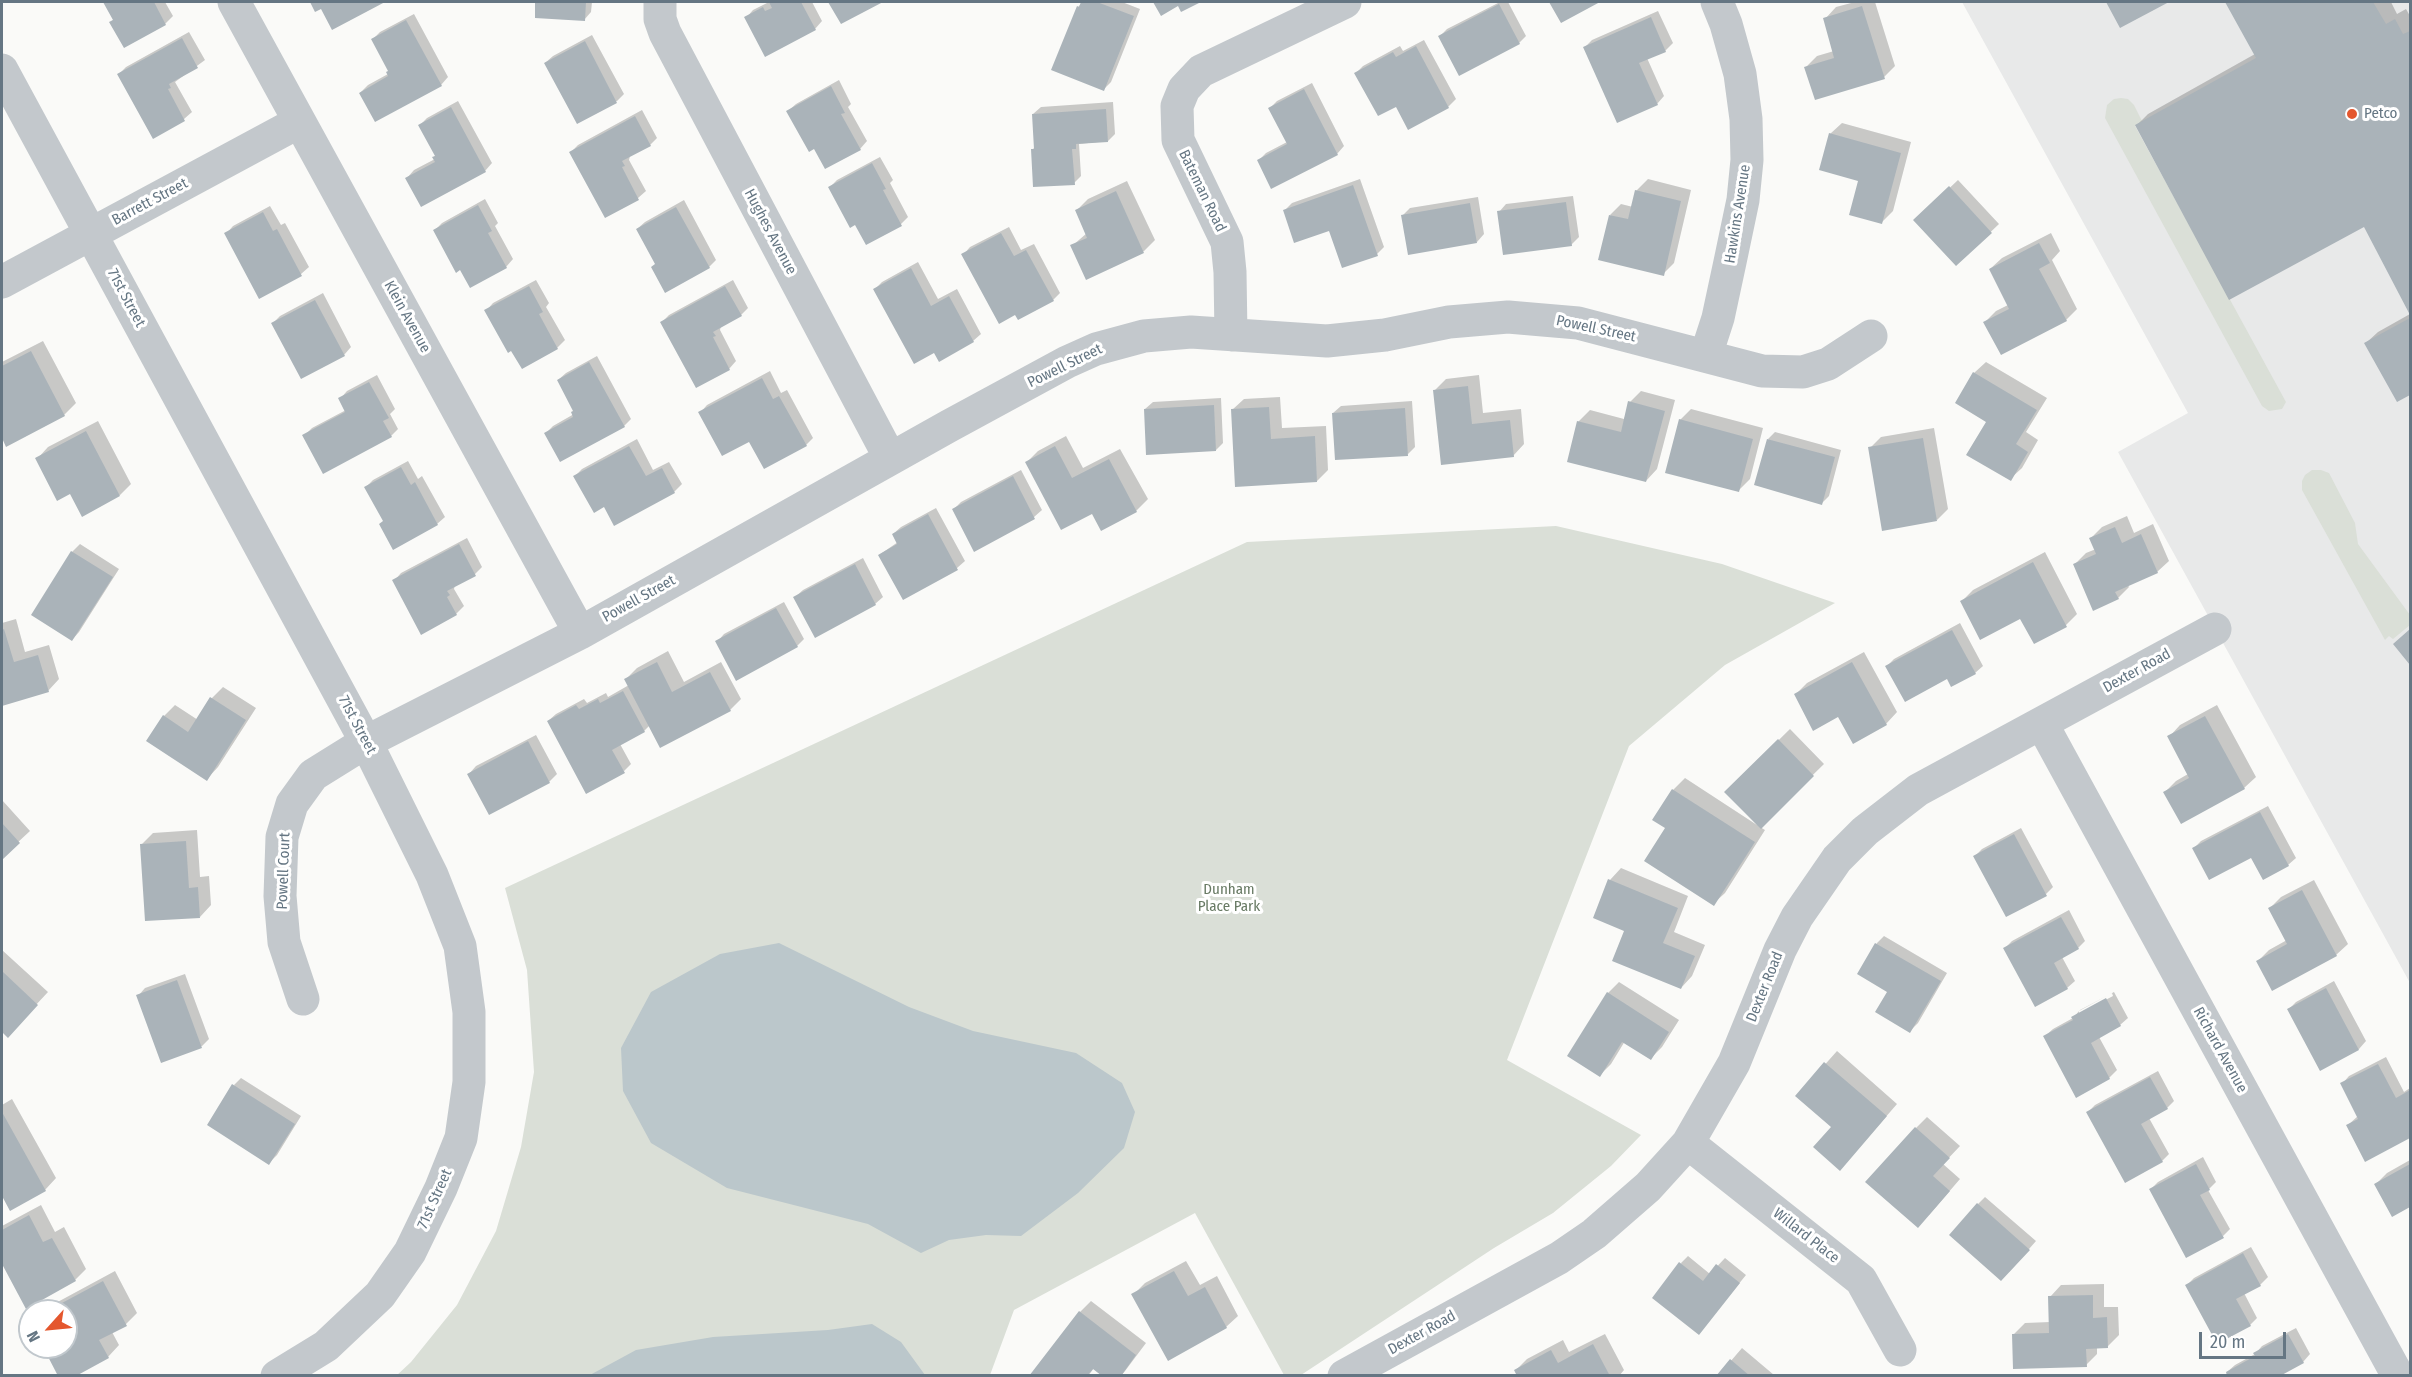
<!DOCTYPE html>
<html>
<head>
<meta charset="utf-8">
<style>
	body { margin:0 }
	#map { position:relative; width:2412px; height:1377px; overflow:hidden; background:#fafaf8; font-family:"Fira Sans Condensed",sans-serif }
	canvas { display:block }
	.frame { position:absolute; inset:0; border:3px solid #657683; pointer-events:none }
	.north { position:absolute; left:18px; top:1299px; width:60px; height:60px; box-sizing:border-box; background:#fff; border:2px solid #c1c8cd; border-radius:50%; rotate:243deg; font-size:16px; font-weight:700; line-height:24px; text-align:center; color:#657683 }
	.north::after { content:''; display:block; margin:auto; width:21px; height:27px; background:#e4572e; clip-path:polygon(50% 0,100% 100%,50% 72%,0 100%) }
	.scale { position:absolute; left:2199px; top:1332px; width:87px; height:27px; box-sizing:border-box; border:3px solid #657683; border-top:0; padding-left:8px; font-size:18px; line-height:21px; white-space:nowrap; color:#657683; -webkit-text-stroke:4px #fff; paint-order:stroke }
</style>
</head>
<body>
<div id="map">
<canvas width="2412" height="1377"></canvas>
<div class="frame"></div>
<div class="north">N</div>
<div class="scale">20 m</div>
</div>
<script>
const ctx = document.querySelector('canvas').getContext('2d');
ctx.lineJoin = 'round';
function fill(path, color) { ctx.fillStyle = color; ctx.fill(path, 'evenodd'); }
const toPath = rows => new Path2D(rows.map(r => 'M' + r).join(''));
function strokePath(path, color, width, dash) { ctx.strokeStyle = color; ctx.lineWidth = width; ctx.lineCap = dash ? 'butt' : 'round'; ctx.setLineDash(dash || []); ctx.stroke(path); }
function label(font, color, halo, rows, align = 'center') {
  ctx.font = font + ' "Fira Sans Condensed",sans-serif'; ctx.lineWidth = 6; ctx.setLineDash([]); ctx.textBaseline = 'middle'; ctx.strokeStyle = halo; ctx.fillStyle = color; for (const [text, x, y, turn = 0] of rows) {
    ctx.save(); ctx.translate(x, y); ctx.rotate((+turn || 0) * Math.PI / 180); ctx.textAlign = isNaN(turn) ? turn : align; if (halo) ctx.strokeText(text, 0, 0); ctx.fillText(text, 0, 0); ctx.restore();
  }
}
fill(toPath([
	[1962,2,2410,2,2410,983,2118,452,2188,413]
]), '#e8e9e9');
fill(toPath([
	[2121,98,2128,99,2134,105,2142,121,2135,126,2286,402,2282,409,2269,411,2262,406,2105,118,2107,105,2114,99],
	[2312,470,2321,470,2329,473,2355,523,2358,544,2410,615,2410,625,2393,639,2389,636,2385,640,2302,490,2302,481,2305,475],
	[1556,526,1722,564,1835,603,1725,665,1629,746,1507,1060,1641,1135,1611,1166,1553,1213,1494,1248,1301,1375,1284,1375,1195,1213,1014,1310,990,1375,396,1376,411,1362,457,1305,496,1231,521,1147,534,1072,527,970,505,888,1247,542]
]), '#dadfd7');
fill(toPath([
	[779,943,909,1007,973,1031,1076,1053,1122,1083,1135,1112,1124,1148,1078,1193,1021,1236,986,1235,949,1240,921,1253,868,1224,727,1188,651,1143,623,1091,621,1048,651,992,720,954],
	[872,1324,901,1342,925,1375,590,1375,636,1350,713,1337,828,1330]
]), '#bbc7cb');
fill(toPath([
	[105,2,165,2,173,16,165,24,124,46,111,22,114,19],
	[311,2,382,2,333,28,321,7,316,10],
	[537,2,592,2,591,12,584,20,536,16],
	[769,2,812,2,822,21,815,29,746,18,753,10],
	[830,2,880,2,842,22],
	[1083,2,1122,2,1140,9,1111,82,1104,89,1078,7],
	[1155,2,1198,2,1182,10,1179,4,1161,14],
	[1500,2,1508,2,1526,36,1519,43,1440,36,1447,29],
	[1551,2,1597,2,1561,21],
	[1855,2,1875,2,1895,66,1884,77,1806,67,1817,56,1834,51,1825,19,1836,7],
	[2107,2,2166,2,2121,26],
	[2227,2,2391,2,2397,14,2406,9,2410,16,2410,312,2364,225,2137,125,2148,114,2255,54],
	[1658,11,1673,43,1665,51,1647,58,1664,96,1657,104,1585,47,1592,40],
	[414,14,448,77,441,85,360,93,368,85,388,74,390,70,373,39,380,32],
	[189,32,205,60,175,82,192,112,184,119,153,137,119,74,126,67],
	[592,35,624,94,617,101,577,122,545,63,553,56],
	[1424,40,1456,99,1448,107,1356,73,1363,66,1400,46,1403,51],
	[839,80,851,104,848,107,867,141,860,149,815,147,788,111,796,104],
	[1312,83,1344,146,1337,154,1259,160,1266,153,1287,142,1270,108,1277,101],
	[458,101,492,163,485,171,407,178,414,170,435,159,434,157,436,155,420,125,427,118],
	[1113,102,1115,134,1108,141,1079,144,1081,176,1074,183,1032,150,1035,147,1033,114,1041,107],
	[642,110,657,138,650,145,630,156,629,160,646,191,638,198,605,216,571,152,578,145],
	[1842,123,1911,142,1893,211,1882,222,1860,180,1830,134],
	[880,157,893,180,890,183,908,217,901,224,856,223,830,187,837,180],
	[1360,179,1384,247,1377,254,1330,229,1284,211,1292,203],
	[1648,179,1691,190,1674,263,1663,274,1610,215,1621,204,1633,207,1636,191],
	[1958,180,1999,224,1957,264,1923,213],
	[1127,181,1155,240,1144,251,1087,278,1072,246,1087,233,1076,211,1088,199],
	[1573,196,1579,237,1571,245,1499,212,1506,204],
	[1478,197,1484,234,1477,242,1403,215,1410,208],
	[485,199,498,223,495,226,513,259,506,267,435,230,442,223],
	[684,200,716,260,709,267,657,264,637,229,645,222],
	[270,206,281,225,285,223,309,267,301,274,260,297,226,234,233,226],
	[1009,227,1021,250,1034,244,1060,293,1053,300,963,255,970,247],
	[2051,233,2060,251,2052,260,2077,309,2066,320,1985,322,1996,311,2008,305,1990,269,2002,258],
	[918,262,938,299,957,289,981,334,973,341,935,351,875,289,882,282],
	[536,280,549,303,546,307,565,340,557,348,486,311,493,303],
	[733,280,748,308,741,315,721,326,720,330,736,361,729,369,662,322,669,315],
	[323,293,351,347,344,355,273,323,280,316],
	[2410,314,2410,394,2398,400,2366,343,2378,332],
	[43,341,76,403,64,415,7,445,2,435,2,362],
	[597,356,631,419,624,426,546,433,553,426,574,414,575,410,558,380,566,373],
	[1986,362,2047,398,2026,432,2038,440,2022,468,2010,479,1988,421,1974,373],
	[770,371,781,393,787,390,813,438,806,445,750,440,700,413,707,405],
	[377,375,395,409,390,414,398,429,391,436,304,436,312,428,346,410,340,399,347,391],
	[1479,375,1483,413,1521,409,1524,444,1513,456,1443,463,1435,390,1446,379],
	[1641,391,1675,400,1657,469,1646,481,1578,422,1590,410,1624,419,1630,402],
	[1280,397,1282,428,1326,426,1328,470,1317,481,1232,410,1244,399],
	[1221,398,1223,443,1216,450,1145,409,1153,402],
	[1412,401,1415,447,1408,454,1333,413,1341,406],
	[1691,409,1763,428,1750,479,1738,491,1680,420],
	[98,421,131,484,120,495,71,492,37,459,48,447],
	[1934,428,1948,509,1937,520,1870,448,1881,437],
	[1775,432,1841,450,1829,496,1822,503,1768,439],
	[1066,436,1083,468,1120,449,1148,499,1136,511,1027,462,1038,451],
	[637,439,653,470,669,462,682,484,674,492,615,524,605,505,575,476,582,469],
	[408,461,418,479,422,476,445,517,437,524,384,521,366,487,373,480],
	[1021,470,1042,510,1034,517,975,550,953,510,961,502],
	[936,508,965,561,957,568,903,598,879,555,898,542,893,534,901,527],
	[2127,516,2134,533,2153,524,2169,561,2157,572,2128,585,2129,587,2118,598,2074,565,2086,553,2096,549,2091,538,2102,527],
	[467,538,482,567,475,574,455,585,454,589,464,606,456,614,421,633,394,581,401,573],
	[80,544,119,569,79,632,72,640,33,615,72,552],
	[2045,552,2077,614,2066,625,2021,617,1961,602,1973,590],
	[863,558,883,597,875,604,795,597,803,590],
	[784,602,804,639,797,646,717,642,724,634],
	[16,619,25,652,49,645,59,679,48,691,2,704,2,623],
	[1960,623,1983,666,1975,673,1948,677,1887,666,1894,659],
	[668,651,684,682,721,662,741,699,730,710,650,725,644,731,620,744,631,764,624,771,548,721,556,714,584,699,587,703,606,693,608,697,629,685,626,679,637,668],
	[1864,652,1897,712,1886,724,1839,715,1796,694,1807,683],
	[223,687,256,708,218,767,207,779,164,716,175,705,198,720,212,698],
	[2217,705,2256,777,2244,788,2165,792,2176,781,2188,774,2169,737,2180,725],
	[1790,729,1824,764,1760,827,1765,830,1725,893,1713,904,1667,827,1654,819,1673,790,1685,778,1757,825,1726,792],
	[536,735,557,774,549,782,490,813,469,774,476,766],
	[2,800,30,831,2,857],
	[2268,806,2296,858,2288,865,2251,856,2194,848,2201,841],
	[2021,828,2053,887,2046,894,1975,856,1982,849],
	[197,830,200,877,209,876,211,905,200,917,142,844,153,833],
	[1621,868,1688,896,1674,932,1705,945,1692,976,1681,988,1626,930,1610,880],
	[2314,880,2348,944,2336,955,2258,961,2269,950,2287,940,2270,908,2281,897],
	[2069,910,2085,941,2078,948,2062,957,2075,981,2067,988,2005,948,2012,941],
	[1884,936,1947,973,1918,1023,1910,1031,1889,991,1859,974,1877,943],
	[2,950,48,992,8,1035,2,1030],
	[185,974,209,1039,202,1046,162,1061,138,996,145,988],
	[2334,981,2366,1041,2359,1049,2321,1069,2289,1009,2296,1002],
	[1619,982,1679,1020,1662,1047,1651,1058,1625,1041,1611,1064,1600,1075,1608,993],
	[2114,992,2128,1018,2120,1025,2099,1037,2117,1070,2109,1078,2077,1095,2045,1036,2053,1029,2073,1018,2080,1010],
	[2112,993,2113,996,2079,1014,2079,1011],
	[1837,1051,1897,1104,1851,1157,1833,1127,1797,1096],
	[2386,1057,2404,1092,2410,1088,2410,1136,2366,1160,2348,1125,2358,1116,2342,1084,2349,1076],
	[2158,1071,2174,1101,2167,1108,2149,1118,2169,1154,2162,1161,2088,1112,2095,1105],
	[241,1078,301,1116,277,1155,269,1163,234,1085],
	[12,1099,56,1178,45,1190,10,1209,2,1193,2,1105],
	[1927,1117,1960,1146,1943,1164,1960,1179,1929,1215,1916,1128],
	[2203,1157,2216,1182,2208,1190,2230,1229,2223,1236,2150,1190,2158,1182],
	[2410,1160,2410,1206,2393,1215,2376,1184,2387,1173],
	[1985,1197,2036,1241,2009,1272,1978,1204],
	[41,1205,55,1232,64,1227,86,1269,75,1280,27,1307,2,1261,2,1226],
	[2251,1247,2268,1277,2260,1285,2244,1293,2257,1318,2250,1325,2187,1285,2194,1278],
	[1688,1256,1710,1274,1725,1258,1746,1275,1699,1333,1681,1263],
	[1186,1261,1200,1285,1217,1276,1238,1316,1226,1327,1133,1295,1145,1283],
	[115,1271,137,1313,126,1324,112,1332,119,1345,108,1357,44,1347,66,1347,66,1311,41,1311],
	[2104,1284,2104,1307,2118,1307,2119,1335,2107,1347,2097,1347,2097,1354,2086,1365,2014,1334,2025,1323,2050,1322,2050,1297,2061,1285],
	[1091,1301,1146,1343,1125,1371,1121,1376,1094,1368,1088,1376,1031,1376,1080,1312],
	[2296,1328,2310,1354,2303,1362,2281,1373,2282,1376,2229,1376,2227,1372,2235,1365,2255,1354,2262,1346],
	[1605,1334,1624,1370,1619,1376,1519,1376,1516,1370,1527,1359,1563,1340,1569,1352],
	[1742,1348,1774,1375,1773,1376,1718,1376]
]), '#0003');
fill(toPath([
	[103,2,154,2,166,25,124,48,109,22,113,20],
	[310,2,385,2,332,30,321,9,315,12],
	[535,2,586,2,585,21,535,18],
	[769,2,801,2,816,30,765,57,744,17,763,7,765,11,772,8],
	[828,2,883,2,841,24],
	[1081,2,1097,2,1134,16,1104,91,1051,70,1077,6,1079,7],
	[1153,2,1201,2,1181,12,1178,6,1161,16],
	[1549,2,1600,2,1561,23],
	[2106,2,2169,2,2120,28],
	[2225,2,2373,2,2386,24,2395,19,2403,34,2410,31,2410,315,2364,227,2229,300,2135,125,2256,58],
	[1499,4,1520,44,1459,76,1438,36],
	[1862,6,1885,79,1815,100,1804,67,1834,58,1823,18],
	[1651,17,1666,52,1639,63,1658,105,1617,123,1583,47],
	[406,20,442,86,375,122,359,93,388,76,386,72,388,71,371,39],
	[182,38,198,68,169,84,171,88,168,89,185,121,153,139,117,74],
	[585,41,617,103,577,124,544,63],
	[1416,46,1449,108,1408,130,1396,107,1378,116,1354,73,1393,52,1396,57],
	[831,86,845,113,841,114,861,150,825,169,814,149,809,152,786,111],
	[1304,89,1338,155,1271,189,1257,160,1287,144,1268,108],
	[451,107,486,172,421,207,405,178,435,162,432,157,435,156,418,125],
	[1106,109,1108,142,1076,144,1076,149,1072,149,1075,185,1033,187,1031,149,1034,149,1032,114],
	[635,116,651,146,622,161,625,166,622,167,639,200,605,218,569,152],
	[1829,133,1901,153,1882,224,1849,215,1858,181,1819,170],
	[872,163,886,189,883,190,902,226,866,245,855,225,850,228,828,187],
	[1353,185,1378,256,1342,268,1329,231,1294,243,1283,210],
	[1949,186,1992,233,1956,266,1913,220],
	[1635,190,1681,201,1664,276,1598,260,1609,215,1628,219],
	[1116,191,1144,253,1086,280,1070,245,1087,238,1075,210],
	[1566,202,1572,246,1503,255,1497,211],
	[1470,203,1477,243,1408,255,1401,215],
	[478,205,492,231,488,233,507,268,470,288,460,270,456,273,433,230],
	[676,207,710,268,665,293,651,267,655,264,636,229],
	[263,212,273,231,277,229,302,276,259,299,224,233],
	[1001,233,1014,256,1026,250,1054,301,1018,320,1015,315,999,324,961,254],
	[2039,243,2050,263,2039,269,2067,321,2001,355,1983,322,2009,309,1989,269],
	[911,268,931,306,949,296,974,342,939,362,934,353,914,364,873,289],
	[529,286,543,312,539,314,558,349,522,369,511,351,508,353,484,310],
	[725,286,742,316,713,332,716,336,713,337,730,370,696,388,660,322],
	[315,300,345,356,301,379,271,323],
	[2410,318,2410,395,2397,402,2364,343],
	[31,351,65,416,6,447,2,438,2,366],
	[589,362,625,427,560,462,544,433,573,417,571,412,573,411,557,380],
	[1973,372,2037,410,2016,444,2028,452,2011,481,1966,455,1986,422,1955,403],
	[762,378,773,399,779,396,807,446,764,469,749,442,722,456,698,412],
	[369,382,389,418,383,421,392,437,323,474,302,435,345,412,338,398],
	[1468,386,1472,424,1510,420,1514,457,1441,465,1433,390],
	[1628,401,1665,411,1646,482,1567,462,1577,421,1621,432],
	[1214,405,1216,451,1146,455,1144,409],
	[1269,407,1271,439,1315,436,1317,482,1235,487,1231,409],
	[1405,408,1408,456,1335,460,1332,413],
	[1679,419,1753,439,1739,492,1665,473],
	[86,431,120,496,82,517,70,494,57,501,35,458],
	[1923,438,1937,521,1882,531,1868,447],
	[1767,439,1835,457,1822,505,1754,485],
	[629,446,646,476,662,468,675,493,614,526,604,507,594,513,573,476],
	[1055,446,1072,478,1109,459,1137,512,1101,531,1092,514,1061,530,1025,462],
	[401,467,411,485,415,482,438,525,393,550,379,524,383,521,364,487],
	[1013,476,1035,519,974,552,952,509],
	[928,514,958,570,903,600,878,555,897,544,892,534],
	[2115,527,2122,543,2141,534,2158,573,2115,592,2119,599,2093,611,2073,564,2096,554,2089,538],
	[459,544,476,576,447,591,450,595,447,597,457,615,421,635,392,580],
	[71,551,113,577,72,641,31,615],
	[2033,562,2067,627,2034,644,2020,619,1980,640,1960,601],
	[855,564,876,605,815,638,793,597],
	[776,608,798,647,736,681,715,641],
	[4,629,14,662,38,655,49,692,2,706,2,630],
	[2410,629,2410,665,2393,644],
	[1952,630,1976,674,1951,687,1947,679,1905,702,1885,666],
	[657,662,672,692,710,672,731,711,660,748,624,679],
	[1852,662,1887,725,1853,744,1838,717,1813,731,1794,694],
	[623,691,645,732,612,750,625,773,586,794,547,721,576,705,579,709,598,699,600,703],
	[210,697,246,720,207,781,146,741,163,715,188,732],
	[2205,716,2245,789,2181,824,2163,792,2189,778,2167,736],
	[1778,739,1814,776,1761,829,1724,792],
	[528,741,550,783,489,815,467,774],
	[1672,789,1755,842,1714,906,1644,861,1665,828,1652,820],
	[2260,812,2289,866,2263,880,2251,858,2209,880,2192,848],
	[2,823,20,843,2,860],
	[2014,834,2047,896,2006,917,1973,856],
	[186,841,189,888,198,887,200,918,145,921,140,844],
	[1608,879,1678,908,1663,943,1695,956,1681,989,1612,961,1624,931,1593,918],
	[2302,890,2337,956,2272,991,2256,961,2287,944,2268,908],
	[2061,917,2079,949,2054,963,2068,989,2035,1007,2003,948],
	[1875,943,1941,981,1910,1033,1875,1012,1887,992,1857,974],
	[2,971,38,1005,8,1038,2,1032],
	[177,980,202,1048,161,1063,136,995],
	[2326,988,2359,1050,2320,1071,2287,1009],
	[1607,992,1669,1032,1651,1060,1622,1042,1600,1077,1567,1056],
	[2106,998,2121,1026,2091,1043,2110,1079,2076,1098,2043,1036,2073,1020,2071,1017],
	[1824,1062,1887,1116,1840,1171,1813,1147,1831,1127,1795,1096],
	[2378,1064,2396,1098,2410,1090,2410,1138,2365,1162,2346,1125,2358,1119,2340,1083],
	[2150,1077,2168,1109,2141,1124,2163,1162,2125,1183,2086,1112],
	[232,1084,295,1124,269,1165,207,1125],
	[2,1112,46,1191,10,1211,2,1196],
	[1915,1127,1950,1158,1933,1176,1950,1191,1918,1228,1865,1182],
	[2196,1164,2210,1190,2200,1195,2224,1238,2186,1258,2149,1189],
	[2410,1164,2410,1207,2392,1217,2374,1184],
	[1977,1203,2030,1250,2001,1281,1949,1235],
	[29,1215,43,1242,52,1238,76,1281,26,1309,2,1264,2,1230],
	[2243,1253,2261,1286,2236,1299,2251,1326,2217,1344,2185,1285],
	[1679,1262,1703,1281,1716,1264,1740,1283,1699,1335,1652,1298],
	[1174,1271,1188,1296,1205,1287,1227,1328,1168,1361,1131,1294],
	[103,1281,127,1326,99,1340,109,1358,76,1376,58,1376,43,1347,66,1347,66,1311,47,1311],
	[2093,1295,2093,1318,2107,1317,2108,1348,2086,1349,2087,1367,2013,1369,2012,1334,2049,1333,2048,1296],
	[1079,1311,1136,1355,1121,1376,1102,1376,1093,1369,1087,1376,1029,1376],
	[2288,1334,2304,1363,2280,1376,2227,1376,2226,1372,2255,1356,2253,1353],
	[1593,1344,1610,1376,1517,1376,1514,1370,1551,1350,1558,1363],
	[1730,1359,1750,1376,1716,1376]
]), '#aab3b9');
strokePath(toPath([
	[234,2,580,633],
	[660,2,660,19,665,33,890,458],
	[2,70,366,742,432,875,460,946,469,1012,469,1082,461,1138,441,1188,410,1252,380,1295,326,1346,277,1376],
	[2,282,299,122],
	[1231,335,1230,272,1227,242,1178,140,1177,106,1184,89,1201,71,1345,2],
	[1706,355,1718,318,1730,262,1743,200,1747,160,1746,119,1740,74,1726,24,1717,2],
	[2042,724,2398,1376],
	[303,999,284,942,280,896,282,837,292,804,313,775,366,742,580,633,949,426,1067,362,1096,349,1144,336,1191,332,1327,341,1385,335,1449,322,1508,317,1578,323,1762,371,1803,372,1828,364,1871,336],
	[1688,1143,1861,1280,1900,1350],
	[1344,1376,1559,1258,1594,1234,1648,1187,1688,1143,1734,1063,1780,950,1797,917,1837,859,1865,831,1918,790,2215,629]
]), '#c3c8cc', 33);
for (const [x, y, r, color] of [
	[2352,114,6,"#e4572e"]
]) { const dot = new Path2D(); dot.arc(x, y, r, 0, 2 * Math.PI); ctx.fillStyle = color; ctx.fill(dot); strokePath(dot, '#fff', 2); }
label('15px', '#657683', '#fff', [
	["Petco",2364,114]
], 'left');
label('15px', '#657683', '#fff', [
	["Bateman Road",1202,191,64],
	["Barrett Street",150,202,-28],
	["Hawkins Avenue",1738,214,-81],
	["Hughes Avenue",770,232,62],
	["71st Street",126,298,62],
	["Klein Avenue",407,317,61],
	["Powell Street",1596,329,12],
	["Powell Street",1065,366,-26],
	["Powell Street",639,599,-29],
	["Dexter Road",2137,671,-29],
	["71st Street",357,725,62],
	["Powell Court",284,871,-88],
	["Dexter Road",1765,987,-68],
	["Richard Avenue",2220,1050,61],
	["71st Street",435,1199,-66],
	["Willard Place",1806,1236,38],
	["Dexter Road",1422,1333,-29]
]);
label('15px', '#687a64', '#fff', [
	["Dunham",1229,890],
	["Place Park",1229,907]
]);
</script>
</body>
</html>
